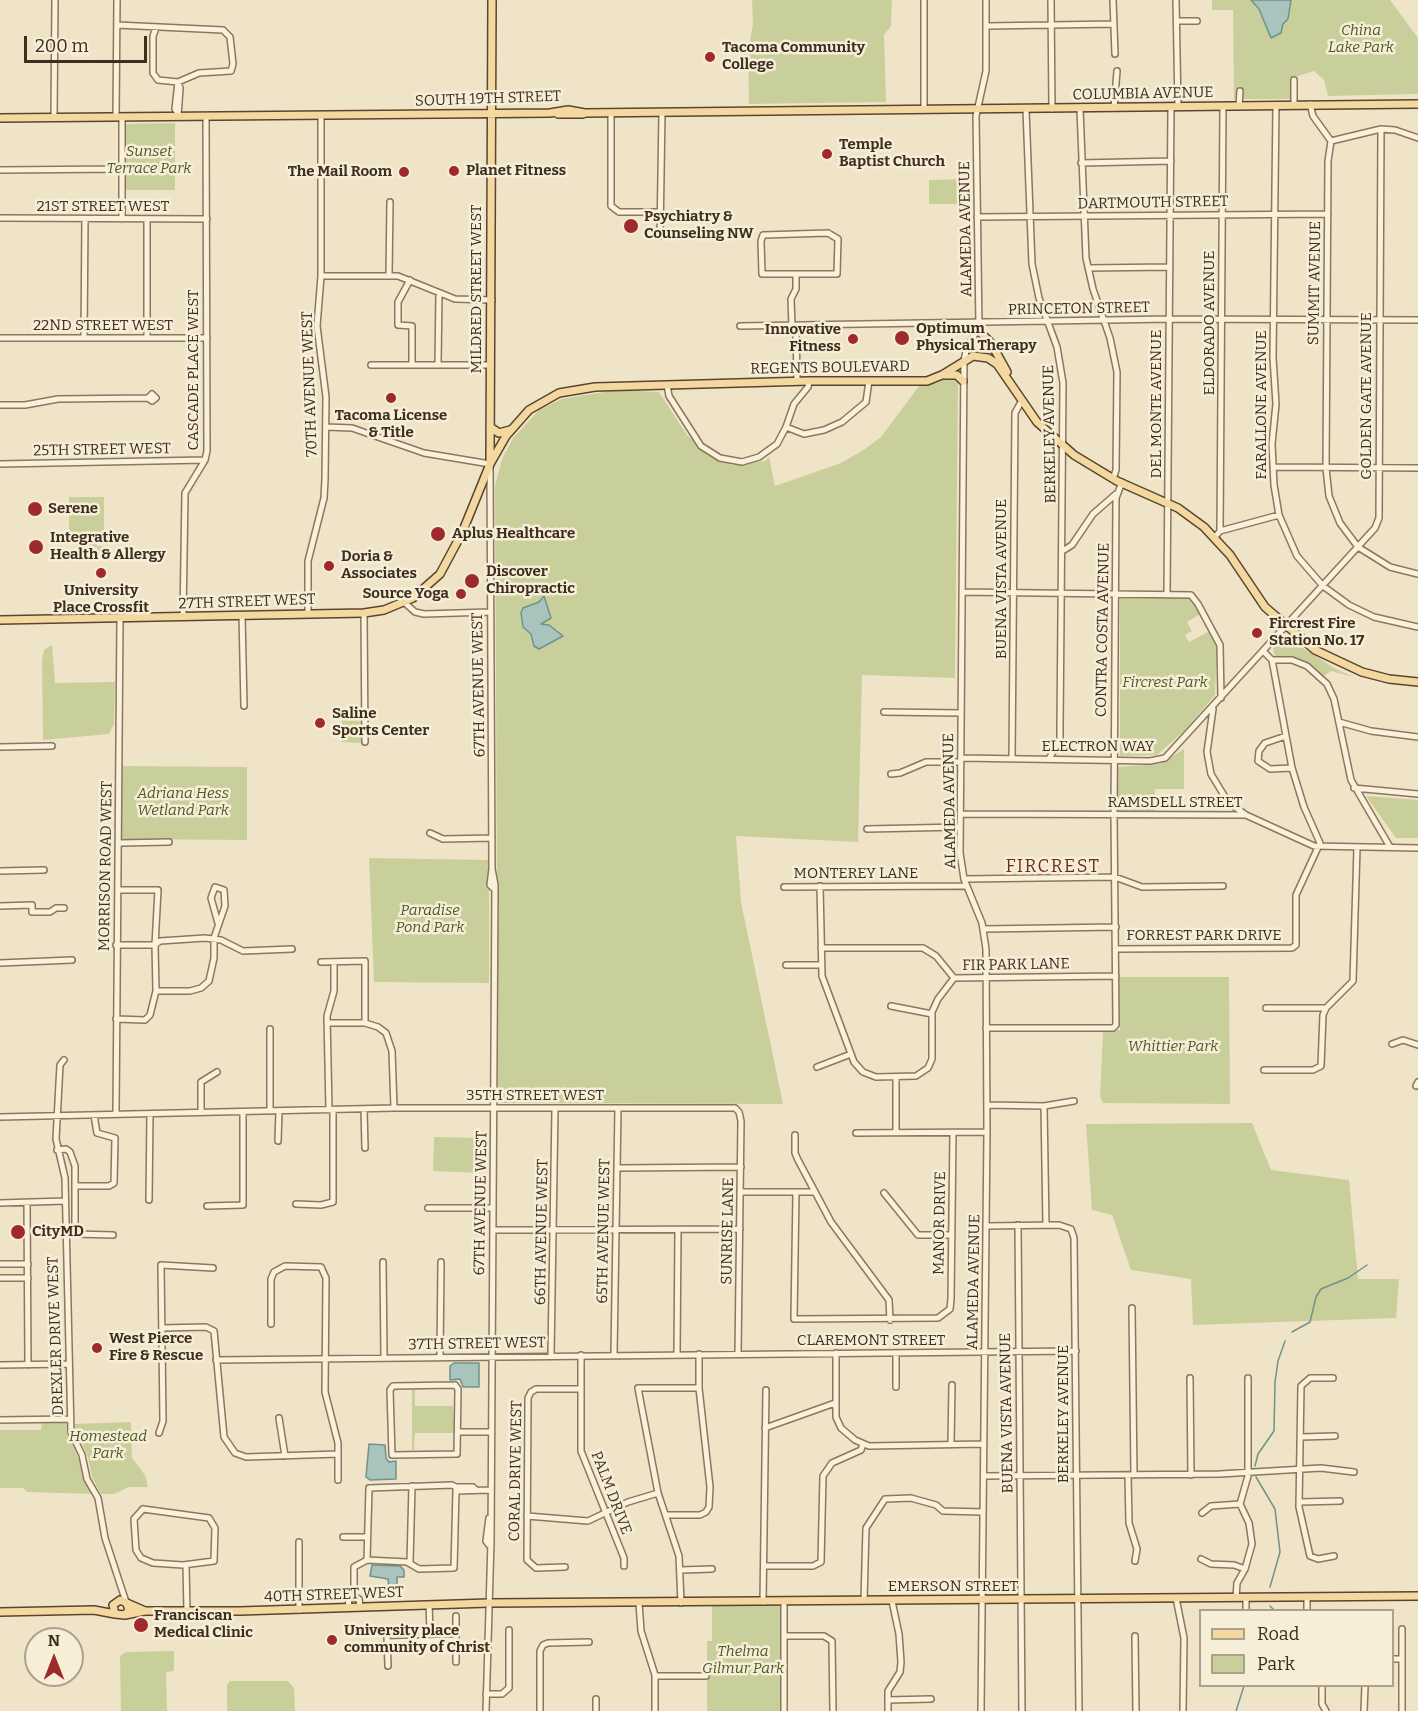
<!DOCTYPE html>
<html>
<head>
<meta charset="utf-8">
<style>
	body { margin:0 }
	#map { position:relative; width:1418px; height:1711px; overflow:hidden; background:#f0e4c8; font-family:Bitter,serif }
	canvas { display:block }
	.legend { position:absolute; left:1199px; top:1609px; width:195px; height:78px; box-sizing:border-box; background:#f7eed8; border:2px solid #ada18e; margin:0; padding:8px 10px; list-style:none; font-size:18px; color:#3d2e20 }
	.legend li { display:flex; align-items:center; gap:12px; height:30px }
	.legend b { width:30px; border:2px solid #ada18e }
	.north { position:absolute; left:24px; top:1627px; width:60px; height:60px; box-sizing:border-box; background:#f7eed8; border:2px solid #ada18e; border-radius:50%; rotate:0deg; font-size:16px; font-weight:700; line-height:24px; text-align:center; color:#3d2e20 }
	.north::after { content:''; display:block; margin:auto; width:21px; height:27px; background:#9e2a2b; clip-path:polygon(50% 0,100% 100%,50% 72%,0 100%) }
	.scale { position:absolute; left:24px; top:36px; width:123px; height:27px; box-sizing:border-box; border:3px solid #3d2e20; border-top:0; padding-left:8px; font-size:18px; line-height:21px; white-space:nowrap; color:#3d2e20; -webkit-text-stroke:4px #f7eed8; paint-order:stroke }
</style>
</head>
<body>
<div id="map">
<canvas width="1418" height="1711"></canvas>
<ul class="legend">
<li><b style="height:8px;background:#f3d9a0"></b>Road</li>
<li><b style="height:16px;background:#c9cf9b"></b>Park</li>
</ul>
<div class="north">N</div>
<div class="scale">200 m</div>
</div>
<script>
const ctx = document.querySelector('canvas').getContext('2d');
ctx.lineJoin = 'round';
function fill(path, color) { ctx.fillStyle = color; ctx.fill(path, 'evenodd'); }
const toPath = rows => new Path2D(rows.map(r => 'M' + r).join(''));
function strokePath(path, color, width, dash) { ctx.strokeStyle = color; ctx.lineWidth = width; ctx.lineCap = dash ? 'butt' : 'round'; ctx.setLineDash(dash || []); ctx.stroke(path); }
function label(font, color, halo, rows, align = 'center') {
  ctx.font = font + ' Bitter,serif'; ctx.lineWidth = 5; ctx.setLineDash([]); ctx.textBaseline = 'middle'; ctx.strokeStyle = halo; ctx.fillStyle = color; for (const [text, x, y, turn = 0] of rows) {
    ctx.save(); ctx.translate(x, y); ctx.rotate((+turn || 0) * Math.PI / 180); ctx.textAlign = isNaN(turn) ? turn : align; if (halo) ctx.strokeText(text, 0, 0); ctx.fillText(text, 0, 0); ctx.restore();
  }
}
fill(toPath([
	[752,0,892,0,891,26,884,35,886,102,749,104,748,51,753,24],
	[1212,0,1390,0,1418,38,1418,94,1328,96,1324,80,1314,71,1292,78,1292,99,1234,99,1233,10,1212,10],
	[175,123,175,190,124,190,125,124],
	[966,179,966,204,929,204,929,180],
	[951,376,958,381,955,678,862,675,858,842,736,836,741,902,783,1104,501,1103,498,1097,495,486,502,459,513,438,539,410,562,399,616,390,659,392,687,435,717,459,732,465,765,461,769,457,775,486,841,463,865,449,881,437,919,386,937,383],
	[69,497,104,497,104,536,97,537,97,546,107,547,108,554,98,555,97,547,77,547,76,538,85,537,69,536],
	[1120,596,1188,597,1200,614,1187,622,1192,631,1185,635,1189,642,1210,631,1217,648,1215,695,1184,731,1157,755,1120,756],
	[1284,636,1334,668,1353,677,1331,671,1324,676,1303,661,1275,656,1273,649],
	[52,645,55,683,115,682,114,724,109,734,43,740,42,660,44,650],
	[342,720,362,720,361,743,342,742],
	[1184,749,1184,789,1155,789,1155,812,1118,812,1118,767,1160,764],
	[120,766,247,767,247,840,120,839],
	[1366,796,1418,800,1418,838,1396,838],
	[369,858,489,860,489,983,374,982],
	[1118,977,1229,977,1230,1104,1103,1103,1100,1097,1103,1031,1120,1030],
	[1252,1123,1271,1170,1349,1180,1358,1279,1399,1279,1396,1318,1193,1325,1191,1279,1131,1270,1112,1215,1092,1210,1086,1124],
	[434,1137,482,1138,481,1173,433,1171],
	[412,1390,415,1390,415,1406,453,1406,454,1424,453,1433,415,1433,414,1450,412,1450],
	[131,1422,132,1458,145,1475,148,1487,129,1487,114,1494,101,1494,92,1477,88,1457,74,1424],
	[42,1423,66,1423,67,1433,79,1460,84,1481,94,1494,27,1492,23,1488,0,1488,0,1430,41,1430],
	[712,1605,779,1605,782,1607,781,1711,707,1711,707,1641,712,1641],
	[174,1651,174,1671,166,1672,167,1711,121,1711,120,1656,126,1652],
	[230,1681,288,1681,294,1688,295,1711,227,1711,227,1685]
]), '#c9cf9b');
const water = toPath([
	[1251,0,1291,0,1288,19,1283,24,1281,33,1271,38,1259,9,1251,0],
	[544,596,551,618,541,624,549,625,563,636,539,649,534,646,531,634,523,627,521,613,523,608,539,602,544,596],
	[454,1363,479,1363,479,1387,463,1387,460,1379,450,1380,450,1366,454,1363],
	[369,1444,385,1445,386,1458,389,1462,396,1461,396,1479,370,1480,366,1477,369,1444],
	[372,1565,400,1566,404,1570,404,1577,397,1577,397,1587,389,1589,388,1579,370,1576,372,1565]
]);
fill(water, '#a9c4bc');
strokePath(water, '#6f938a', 1.5);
strokePath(toPath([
	[1292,1332,1310,1322,1316,1297,1321,1289,1348,1278,1367,1265],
	[1255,1466,1258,1454,1274,1431,1275,1382,1278,1361,1285,1341],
	[1256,1477,1275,1509,1280,1552,1270,1587],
	[1270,1606,1274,1610],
	[1236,1711,1244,1686]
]), '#6f938a', 1.5);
const minor = toPath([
	[1051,0,1052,109],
	[1113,0,1115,54],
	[1176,0,1178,107],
	[1177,21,1197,21],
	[117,25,223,30,230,37,233,64,231,71,199,73,178,82,158,80,153,73,153,36,156,28],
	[987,26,1114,24],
	[1294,80,1294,105],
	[178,82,180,88,178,116],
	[178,82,175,109,178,113],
	[1310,104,1313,116,1331,141,1328,161,1326,468,1329,496,1340,523,1358,547,1390,567,1418,574],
	[1276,105,1273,358,1276,404,1272,444,1274,485,1279,515,1297,556,1323,586,1349,605,1374,617,1418,627],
	[1239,106,1240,91],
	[1114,108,1117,71],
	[1080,109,1086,258,1093,289,1110,338,1117,372,1116,470,1113,479],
	[924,110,924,0],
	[1026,110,1032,264,1039,298,1057,347,1063,383,1060,728,1060,739,1049,759],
	[611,113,611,206,619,212,660,212],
	[54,117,55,0],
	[116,117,117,0],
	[122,117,122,219],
	[1331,141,1381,129,1395,130,1418,138],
	[1081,163,1171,161],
	[0,170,121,169],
	[977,217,1328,214],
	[0,218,207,219],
	[828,233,838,239,837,274,762,274,761,241,763,235,828,233],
	[660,236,662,112],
	[1088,268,1170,267],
	[321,276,398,276,455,299,492,300],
	[389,276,390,202],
	[410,280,398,302,398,325,412,326,412,364],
	[740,326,1169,319,1418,320],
	[792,326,791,299,796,289,796,276],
	[796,326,797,381],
	[0,338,207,338],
	[84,338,85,219],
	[147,338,147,219],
	[438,364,439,293],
	[371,365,491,365],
	[667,385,669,396,701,446,720,458,742,462,759,457,777,444,786,427,794,404,808,387,809,381],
	[0,405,25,405,58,399,148,398,152,401,156,398,152,394,148,398],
	[326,427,352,428,424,453,490,464,492,869,495,885,491,1541,486,1711],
	[786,427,804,434,824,430,842,422,866,402,869,381],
	[0,464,205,460],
	[1273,467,1418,468],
	[1220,531,1279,515],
	[1215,537,1220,531,1223,106],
	[1064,550,1072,545,1093,514,1116,494],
	[962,592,1191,595,1198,604,1220,645,1221,698],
	[1167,594,1171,107],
	[405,603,415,612,424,614,490,612],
	[308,613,308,561,324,498,325,479,326,397,317,326,321,276,321,115],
	[364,613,365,742],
	[242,615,244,706],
	[183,617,185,493,205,460,207,451,206,116],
	[1264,652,1272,660,1292,660,1307,666,1327,684,1334,699,1351,780,1390,847],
	[1213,709,1207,752,1211,774,1228,802,1246,815],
	[884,712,961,713],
	[1339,722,1371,731,1418,737],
	[1286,736,1265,743,1259,751,1258,761,1270,769,1292,768],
	[0,747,52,746],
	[961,758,1150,761,1165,758,1375,528,1379,518,1381,129],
	[1012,759,1015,413,1021,402],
	[891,774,900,773,926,762,961,762],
	[1354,788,1418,794],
	[960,814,1246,815,1314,846,1418,848],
	[867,829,960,827],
	[430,833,443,839,492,838],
	[120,843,169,842],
	[492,869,490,885,493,888],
	[0,871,44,870],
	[964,879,1115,877,1142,887,1223,886],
	[820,886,822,976,854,1062,863,1072,876,1077,916,1076,928,1068,932,1059,932,1012,938,999,954,978],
	[784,887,965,886],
	[0,906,32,905,32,912,50,912,56,908,64,908],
	[984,929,1116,927],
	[116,945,155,945,160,941,205,938,221,940,243,951,292,949],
	[821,948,923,948,936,956,954,978,1116,976],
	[1116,949,1292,948,1296,945,1296,895,1320,843,1304,807,1292,768,1272,660],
	[321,962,365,961,365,1023],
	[0,963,72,960],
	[786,965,821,965],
	[156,991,190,991,201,988,209,981,214,958,214,938,225,906,224,890,215,887,211,898,218,923],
	[891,1006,932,1014],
	[1266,1008,1326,1008,1353,981,1357,848],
	[116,1019,145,1020,150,1015,156,991,155,945,158,890,118,890],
	[327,1023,365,1023,378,1027,386,1033,392,1051,394,1108],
	[986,1028,1113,1028,1116,1025,1114,815,1116,498,1122,482],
	[1392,1044,1403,1040,1418,1045],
	[64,1060,60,1065,56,1139,65,1178,71,1432,82,1455,87,1479,98,1498,105,1538,126,1602],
	[817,1067,851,1054],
	[1264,1070,1313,1070,1321,1066,1323,1015,1326,1008],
	[896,1077,896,1132],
	[1416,1086,1418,1082],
	[987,1105,1044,1106,1074,1101],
	[1044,1106,1046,1225],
	[364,1109,365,1148],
	[329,1110,327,1016,334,991,334,962],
	[270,1111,270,1029],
	[201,1112,201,1082,217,1072],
	[116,1114,120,619],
	[0,1117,394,1108,735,1108,739,1112,741,1121,738,1354],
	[856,1133,987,1132],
	[795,1135,795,1153,798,1160,831,1222,889,1300,890,1320],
	[278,1141,279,1111],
	[57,1150,66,1149,70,1152,75,1166,75,1234,113,1235],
	[618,1168,741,1167],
	[76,1186,109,1186,114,1183,115,1138,97,1133,94,1115],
	[740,1192,815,1192],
	[796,1192,794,1319,938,1318,950,1309,951,1299,953,1133],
	[884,1193,918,1235,952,1235],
	[149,1200,150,1114],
	[0,1203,65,1201],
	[27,1203,28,1365],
	[296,1204,321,1205,333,1202,333,1110],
	[207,1206,243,1205,243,1112],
	[428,1208,493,1208],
	[1018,1225,1022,1711],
	[987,1226,1059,1225,1071,1229,1074,1238,1079,1711],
	[493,1230,740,1229],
	[383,1262,384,1357],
	[0,1264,28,1264],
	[0,1278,28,1278],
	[1132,1308,1134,1475],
	[271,1324,271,1279,274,1272,285,1266,321,1267,326,1278,325,1392,338,1443,338,1480],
	[162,1328,206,1327,214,1331,224,1437,235,1453,246,1457,338,1454],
	[836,1353,836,1417,841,1428,855,1440,869,1446,984,1444],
	[896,1353,896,1387],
	[614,1354,618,1108],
	[677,1354,678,1230],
	[551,1355,555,1109],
	[581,1355,581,1451,624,1558,624,1566],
	[440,1356,441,1262],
	[216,1360,1076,1351],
	[0,1365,68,1364],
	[1190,1378,1191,1475],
	[1333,1378,1310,1378,1301,1386,1299,1507,1310,1556,1318,1559,1334,1556],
	[455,1385,458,1389,457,1454,392,1455,390,1390,393,1386,455,1385],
	[279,1418,285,1456],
	[0,1420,70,1419],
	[765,1428,835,1403],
	[458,1432,489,1432],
	[159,1433,163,1421,161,1265,213,1268],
	[1301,1437,1335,1436],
	[951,1444,952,1385],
	[1128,1475,1129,1523,1137,1549,1135,1561],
	[984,1476,1220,1474,1321,1468,1354,1472],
	[456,1487,473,1487,476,1490],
	[456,1491,454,1568,419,1569,407,1562,367,1560,369,1488,452,1485,456,1487,456,1491,489,1490],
	[1300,1502,1340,1501],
	[143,1509,209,1518,215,1528,214,1561,183,1565,153,1563,141,1558,136,1550,134,1519,143,1509],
	[1202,1513,1211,1506,1240,1504],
	[666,1515,700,1515,706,1512,709,1507,710,1487,699,1388,699,1354],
	[527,1516,588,1521,628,1502,658,1493],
	[489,1518,486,1541,489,1545],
	[343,1537,367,1537],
	[299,1542,299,1610],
	[1201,1559,1211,1564,1234,1565,1245,1569],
	[410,1562,412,1486],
	[186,1565,187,1612],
	[764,1566,813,1566,821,1562,823,1476,832,1463,861,1450,863,1444],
	[565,1567,536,1568,527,1560,528,1398,531,1392,536,1389,581,1389],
	[681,1570,712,1569],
	[354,1597,354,1567,367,1560],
	[1176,1598,1184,1638,1183,1711],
	[1236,1598,1237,1583,1245,1569,1252,1544,1249,1523,1240,1504,1248,1476,1248,1378],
	[864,1601,866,1528,885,1499,911,1498,936,1505,943,1511,983,1512],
	[763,1602,766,1390],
	[784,1602,784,1711],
	[639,1603,641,1631,655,1675,655,1711],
	[681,1603,679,1556,658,1493,638,1388,699,1388],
	[429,1605,430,1630],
	[348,1608,349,1599,354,1597,359,1599,360,1607],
	[1246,1610,1246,1598],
	[1307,1610,1307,1597],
	[456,1616,456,1662],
	[387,1635,388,1666],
	[784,1636,824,1636,832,1641,833,1711],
	[1135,1636,1136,1711],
	[387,1642,456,1640],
	[1392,1659,1402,1659],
	[655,1676,706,1676],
	[1322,1686,1322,1704,1326,1711],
	[486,1694,502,1694,509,1688,509,1630],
	[596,1699,596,1711],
	[888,1700,931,1699],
	[540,1711,540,1651,543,1645,548,1643,589,1642],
	[888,1711,888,1691,900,1672,901,1662,899,1634,892,1601],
	[981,1711,987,1132,986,949,982,923,964,879,960,853,964,360,967,348,979,327,976,116,986,71,986,0],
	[1364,1711,1365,1686],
	[1402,1711,1402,1629]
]);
const major = toPath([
	[558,114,583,114],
	[0,118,550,113,568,110,585,113,1418,104],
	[978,330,991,343,1007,372],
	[945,375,957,375,963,381],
	[490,427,499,433,510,430],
	[490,462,492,0],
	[0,620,364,613,384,610,413,598,440,574,462,533,490,464,506,436,529,410,559,393,595,387,809,381,927,381,942,375,973,356,988,358,997,364,1037,422,1074,455,1117,481,1178,508,1204,527,1230,555,1265,607,1315,650,1362,672,1389,679,1418,682],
	[127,1604,129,1610,125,1615,115,1614,113,1605,120,1600,145,1611],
	[0,1612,94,1610,115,1614],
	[125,1615,145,1611,240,1611,489,1603,1418,1596]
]);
strokePath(minor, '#8d765c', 8);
strokePath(major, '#5b4430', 10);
strokePath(minor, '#faf1dc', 5);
strokePath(major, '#f3d9a0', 7);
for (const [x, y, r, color] of [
	[710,57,6,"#9e2a2b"],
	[827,154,6,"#9e2a2b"],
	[454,171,6,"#9e2a2b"],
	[404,172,6,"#9e2a2b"],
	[631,226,8,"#9e2a2b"],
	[902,338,8,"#9e2a2b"],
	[853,339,6,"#9e2a2b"],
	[391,398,6,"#9e2a2b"],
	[35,509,8,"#9e2a2b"],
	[438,534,8,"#9e2a2b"],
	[36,547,8,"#9e2a2b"],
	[329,566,6,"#9e2a2b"],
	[101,573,6,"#9e2a2b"],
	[472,581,8,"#9e2a2b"],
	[461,594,6,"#9e2a2b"],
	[1257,633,6,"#9e2a2b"],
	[320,723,6,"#9e2a2b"],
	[18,1232,8,"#9e2a2b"],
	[97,1348,6,"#9e2a2b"],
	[141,1625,8,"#9e2a2b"],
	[332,1640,6,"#9e2a2b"]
]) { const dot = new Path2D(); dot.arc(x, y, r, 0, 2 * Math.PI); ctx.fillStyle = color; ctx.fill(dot); strokePath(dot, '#f7eed8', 2); }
label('italic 15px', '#4d5a26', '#f7eed8', [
	["China",1361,31],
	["Lake Park",1361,48],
	["Sunset",149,152],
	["Terrace Park",149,169],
	["Fircrest Park",1165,683],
	["Adriana Hess",183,794],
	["Wetland Park",183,811],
	["Paradise",430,911],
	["Pond Park",430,928],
	["Whittier Park",1173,1047],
	["Homestead",108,1437],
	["Park",108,1454],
	["Thelma",743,1652],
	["Gilmur Park",743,1669]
]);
label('bold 15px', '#3d2e20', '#f7eed8', [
	["Tacoma Community",722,48],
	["College",722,65],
	["Temple",839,145],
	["Baptist Church",839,162],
	["Planet Fitness",466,171],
	["The Mail Room",392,172,"right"],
	["Psychiatry &",644,217],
	["Counseling NW",644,234],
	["Optimum",916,329],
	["Physical Therapy",916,346],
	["Innovative",841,330,"right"],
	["Fitness",841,347,"right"],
	["Tacoma License",391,416,"center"],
	["& Title",391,433,"center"],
	["Serene",48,509],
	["Aplus Healthcare",452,534],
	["Integrative",50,538],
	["Health & Allergy",50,555],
	["Doria &",341,557],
	["Associates",341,574],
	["Discover",486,572],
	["Chiropractic",486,589],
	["University",101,591,"center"],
	["Place Crossfit",101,608,"center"],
	["Source Yoga",449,594,"right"],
	["Fircrest Fire",1269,624],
	["Station No. 17",1269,641],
	["Saline",332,714],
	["Sports Center",332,731],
	["CityMD",32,1232],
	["West Pierce",109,1339],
	["Fire & Rescue",109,1356],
	["Franciscan",154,1616],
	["Medical Clinic",154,1633],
	["University place",344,1631],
	["community of Christ",344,1648]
], 'left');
label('15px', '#3d2e20', '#f7eed8', [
	["COLUMBIA AVENUE",1143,94,-1],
	["SOUTH 19TH STREET",488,99,-2],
	["DARTMOUTH STREET",1153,203,-1],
	["21ST STREET WEST",103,207],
	["ALAMEDA AVENUE",966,229,-91],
	["SUMMIT AVENUE",1315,283,-89],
	["MILDRED STREET WEST",477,289,-90],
	["PRINCETON STREET",1079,309,-1],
	["ELDORADO AVENUE",1210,323,-90],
	["22ND STREET WEST",103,326],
	["REGENTS BOULEVARD",830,368,-1],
	["CASCADE PLACE WEST",194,370,-90],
	["70TH AVENUE WEST",310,384,-92],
	["GOLDEN GATE AVENUE",1367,396,-90],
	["DEL MONTE AVENUE",1157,404,-90],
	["FARALLONE AVENUE",1262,405,-90],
	["BERKELEY AVENUE",1050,434,-91],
	["25TH STREET WEST",102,450,-1],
	["BUENA VISTA AVENUE",1002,579,-90],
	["27TH STREET WEST",247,602,-2],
	["CONTRA COSTA AVENUE",1103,630,-89],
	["67TH AVENUE WEST",479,685,-91],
	["ELECTRON WAY",1098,747],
	["ALAMEDA AVENUE",950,801,-91],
	["RAMSDELL STREET",1175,803],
	["MORRISON ROAD WEST",106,866,-89],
	["MONTEREY LANE",856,874],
	["FORREST PARK DRIVE",1204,936],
	["FIR PARK LANE",1016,965,-1],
	["35TH STREET WEST",535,1096],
	["67TH AVENUE WEST",481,1203,-89],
	["MANOR DRIVE",940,1223,-89],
	["65TH AVENUE WEST",604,1231,-89],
	["SUNRISE LANE",728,1231,-89],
	["66TH AVENUE WEST",542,1232,-89],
	["ALAMEDA AVENUE",974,1282,-89],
	["DREXLER DRIVE WEST",56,1336,-92],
	["CLAREMONT STREET",871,1341],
	["37TH STREET WEST",477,1344,-1],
	["BUENA VISTA AVENUE",1007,1413,-91],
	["BERKELEY AVENUE",1064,1414,-90],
	["CORAL DRIVE WEST",516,1471,-89],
	["PALM DRIVE",611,1493,69],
	["EMERSON STREET",953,1587],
	["40TH STREET WEST",334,1595,-2]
]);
ctx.letterSpacing = '1.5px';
label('18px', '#6b2e1e', '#f7eed8', [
	["FIRCREST",1053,867]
]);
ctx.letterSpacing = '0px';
</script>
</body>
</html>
